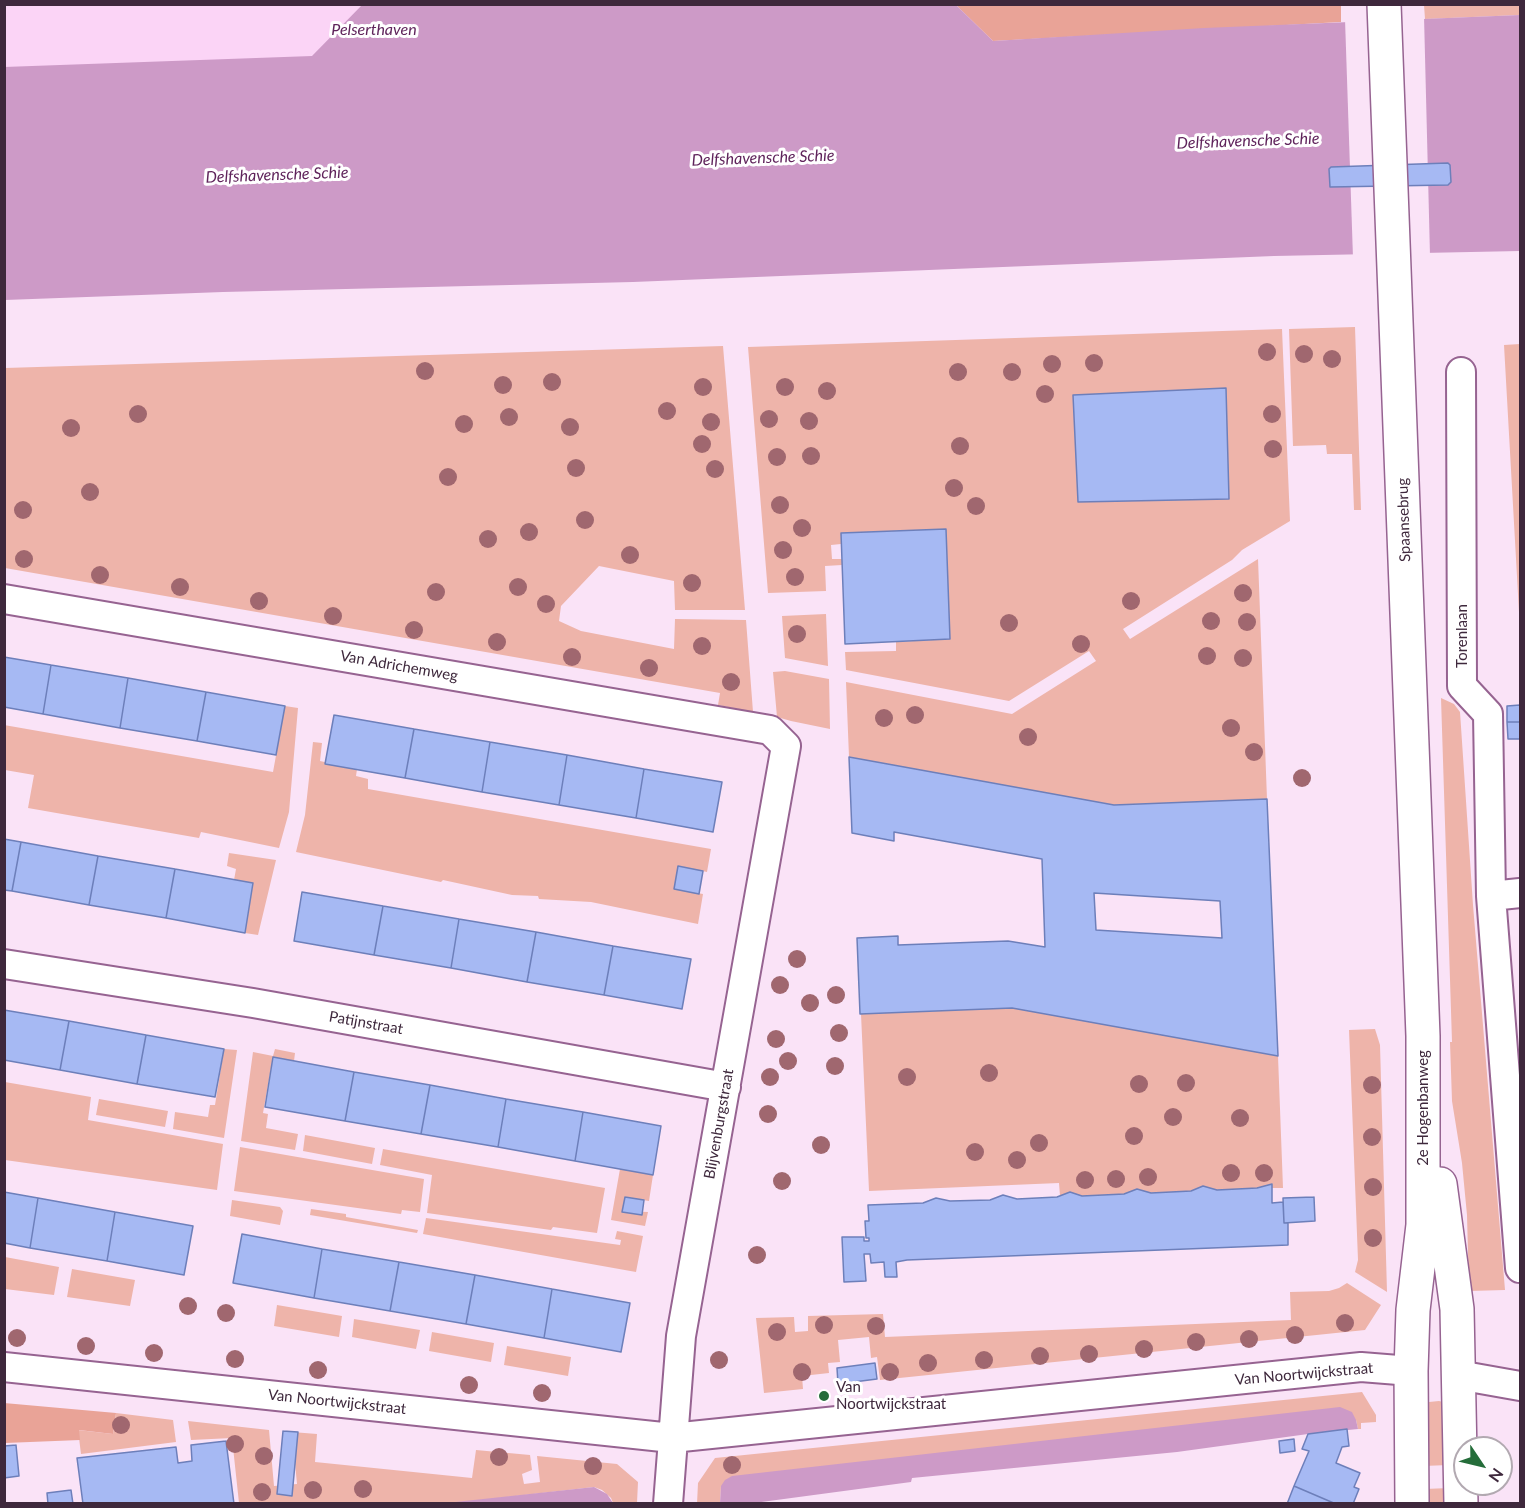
<!DOCTYPE html>
<html>
<head>
<meta charset="utf-8">
<style>
	body { margin:0 }
	#map { position:relative; width:1525px; height:1508px; overflow:hidden; background:#fae3f7; font-family:Lato,sans-serif }
	canvas { display:block }
	.frame { position:absolute; inset:0; border:6px solid #3e283c; pointer-events:none }
	.north { position:absolute; left:1453px; top:1436px; width:60px; height:60px; box-sizing:border-box; background:#fff; border:2px solid #b2a9b1; border-radius:50%; rotate:125deg; font-size:16px; font-weight:700; line-height:24px; text-align:center; color:#3e283c }
	.north::after { content:''; display:block; margin:auto; width:21px; height:27px; background:#256d3a; clip-path:polygon(50% 0,100% 100%,50% 72%,0 100%) }
</style>
</head>
<body>
<div id="map">
<canvas width="1525" height="1508"></canvas>
<div class="frame"></div>
<div class="north">N</div>
</div>
<script>
const ctx = document.querySelector('canvas').getContext('2d');
ctx.lineJoin = 'round';
function fill(path, color) { ctx.fillStyle = color; ctx.fill(path, 'evenodd'); }
const toPath = rows => new Path2D(rows.map(r => 'M' + r).join(''));
function strokePath(path, color, width, dash) { ctx.strokeStyle = color; ctx.lineWidth = width; ctx.lineCap = dash ? 'butt' : 'round'; ctx.setLineDash(dash || []); ctx.stroke(path); }
function label(font, color, halo, rows, align = 'center') {
  ctx.font = font + ' Lato,sans-serif'; ctx.lineWidth = 6; ctx.setLineDash([]); ctx.textBaseline = 'middle'; ctx.strokeStyle = halo; ctx.fillStyle = color; for (const [text, x, y, turn = 0] of rows) {
    ctx.save(); ctx.translate(x, y); ctx.rotate((+turn || 0) * Math.PI / 180); ctx.textAlign = isNaN(turn) ? turn : align; if (halo) ctx.strokeText(text, 0, 0); ctx.fillText(text, 0, 0); ctx.restore();
  }
}
fill(toPath([
	[4,5,416,5,354,74,5,91]
]), '#fbd4f6');
fill(toPath([
	[1424,5,1520,5,1520,15,1425,19],
	[1355,327,1361,510,1354,510,1352,454,1327,454,1326,445,1293,446,1289,329],
	[1282,329,1290,521,1242,550,1232,560,1123,629,1130,639,1258,559,1267,799,1114,805,849,757,846,682,1012,714,1096,661,1089,651,1009,701,846,670,845,652,896,651,896,642,950,639,946,529,841,533,841,544,831,545,832,559,842,559,842,565,825,566,826,591,768,593,748,347],
	[1520,344,1520,630,1504,345],
	[723,346,745,610,675,610,674,581,599,566,561,606,559,621,581,631,674,649,675,619,746,620,753,712,718,705,720,693,5,568,5,368],
	[826,614,828,666,785,658,782,616],
	[785,671,829,679,830,729,791,721,777,717,773,672],
	[1441,698,1454,704,1460,712,1473,905,1505,1290,1469,1291,1467,1215,1462,1163,1452,1101,1450,1042,1452,1042],
	[285,706,298,708,289,812,279,848,201,832,199,838,28,808,34,775,5,770,4,725,273,772],
	[313,742,322,743,320,761,357,769,356,776,368,779,368,789,711,849,707,872,679,866,674,889,703,894,698,924,591,902,539,899,538,896,512,895,443,880,441,882,296,852,305,815],
	[229,853,276,860,258,935,245,933,253,883,234,880,236,869,227,866],
	[1012,1008,1278,1056,1283,1188,1272,1188,1272,1184,1257,1188,1151,1193,1137,1189,1124,1194,1082,1196,1070,1192,1060,1196,1059,1183,869,1191,861,1014],
	[1375,1029,1380,1045,1387,1292,1355,1272,1358,1260,1349,1030],
	[224,1049,237,1050,224,1138,173,1129,175,1112,208,1117,210,1105,215,1105],
	[275,1049,295,1053,294,1061,273,1057,263,1113,268,1114,266,1128,298,1134,295,1150,241,1141,253,1052,273,1056],
	[5,1082,91,1097,88,1120,223,1144,217,1190,5,1160],
	[99,1099,168,1111,165,1127,96,1115],
	[305,1135,375,1148,372,1164,303,1151],
	[240,1147,424,1179,420,1212,402,1210,401,1214,234,1191],
	[383,1149,605,1188,597,1233,553,1227,551,1230,427,1213,432,1175,380,1165],
	[620,1169,653,1175,649,1201,625,1197,622,1211,648,1212,645,1226,611,1220],
	[232,1200,280,1207,283,1211,280,1225,230,1216],
	[311,1209,346,1214,346,1217,418,1230,417,1233,310,1215],
	[426,1218,620,1245,621,1240,615,1239,617,1231,643,1236,636,1272,423,1234],
	[5,1257,59,1267,54,1295,5,1289],
	[72,1269,135,1280,130,1306,67,1297],
	[1347,1283,1381,1305,1365,1330,880,1380,877,1357,871,1358,869,1337,838,1340,840,1362,828,1363,829,1373,802,1376,803,1389,764,1393,756,1318,794,1317,795,1332,808,1331,808,1316,883,1314,885,1337,1291,1320,1290,1292,1329,1291,1339,1288],
	[277,1305,342,1316,339,1337,274,1326],
	[354,1319,420,1330,416,1349,352,1337],
	[432,1332,494,1343,491,1362,429,1351],
	[507,1346,571,1357,568,1376,504,1365],
	[1362,1392,1376,1415,1376,1422,1361,1423,1361,1429,1358,1429,1356,1420,721,1486,720,1503,697,1504,698,1483,715,1458],
	[1439,1401,1443,1402,1449,1465,1423,1466,1423,1409,1429,1402],
	[116,1413,173,1420,176,1442,81,1454,78,1430,113,1434],
	[188,1421,269,1430,274,1486,297,1484,292,1432,317,1434,315,1462,472,1478,476,1450,530,1455,532,1470,522,1474,524,1484,540,1482,537,1456,617,1464,638,1482,637,1503,613,1503,611,1498,602,1490,594,1487,446,1504,239,1503,232,1438,191,1440],
	[1450,1488,1450,1503,1424,1503,1424,1489]
]), '#eeb4aa');
fill(toPath([
	[956,5,1341,5,1341,22,993,41],
	[4,1403,116,1413,113,1434,79,1430,80,1440,5,1443]
]), '#e9a397');
fill(toPath([
	[363,4,956,5,993,41,1204,28,1520,15,1520,251,1274,256,633,282,223,292,5,300,4,67,312,56],
	[1340,1407,1352,1412,1356,1420,1358,1429,1308,1434,1177,1452,912,1478,911,1482,754,1503,720,1503,721,1486,725,1480,732,1476],
	[594,1487,607,1494,613,1503,446,1503]
]), '#cd9ac7');
fill(toPath([
	[1424,16,1430,256,1353,258,1345,19]
]), '#fae3f7');
const building = toPath([
	[1448,163,1450,165,1451,182,1448,185,1330,187,1329,169,1331,167,1448,163],
	[1226,388,1229,499,1078,502,1073,395,1226,388],
	[946,529,950,639,845,644,841,533,946,529],
	[4,657,51,665,43,714,4,707,4,657],
	[51,665,128,678,120,728,43,714,51,665],
	[128,678,206,692,197,741,120,728,128,678],
	[206,692,285,706,276,755,197,741,206,692],
	[1520,705,1520,722,1507,722,1507,706,1520,705],
	[334,715,414,729,405,778,325,764,334,715],
	[1507,722,1520,722,1520,739,1508,739,1507,722],
	[414,729,490,742,482,792,405,778,414,729],
	[490,742,567,755,559,805,482,792,490,742],
	[567,755,644,769,636,818,559,805,567,755],
	[849,757,1114,805,1267,799,1278,1056,1012,1008,860,1014,857,938,898,936,898,945,1008,941,1045,947,1042,859,894,832,894,841,852,833,849,757],
	[1094,893,1220,901,1222,938,1096,930,1094,893],
	[644,769,722,782,713,832,636,818,644,769],
	[4,839,21,842,12,891,4,890,4,839],
	[21,842,98,856,89,905,12,891,21,842],
	[98,856,175,869,166,918,89,905,98,856],
	[678,866,703,871,699,894,674,889,678,866],
	[175,869,253,883,245,933,166,918,175,869],
	[302,892,383,906,374,955,294,941,302,892],
	[383,906,459,919,451,968,374,955,383,906],
	[459,919,536,932,527,982,451,968,459,919],
	[536,932,613,946,604,995,527,982,536,932],
	[613,946,691,959,682,1009,604,995,613,946],
	[4,1010,69,1021,60,1070,4,1060,4,1010],
	[69,1021,146,1035,137,1084,60,1070,69,1021],
	[146,1035,224,1049,215,1097,137,1084,146,1035],
	[273,1057,354,1072,345,1121,265,1107,273,1057],
	[354,1072,430,1085,421,1134,345,1121,354,1072],
	[430,1085,506,1099,498,1147,421,1134,430,1085],
	[506,1099,583,1112,575,1161,498,1147,506,1099],
	[583,1112,661,1126,653,1175,575,1161,583,1112],
	[1272,1184,1272,1203,1283,1202,1284,1223,1288,1223,1288,1245,907,1260,896,1262,897,1277,885,1277,884,1262,871,1263,870,1254,864,1254,866,1281,844,1282,842,1237,864,1237,864,1241,869,1241,869,1238,866,1238,865,1221,869,1221,868,1205,923,1203,936,1198,950,1201,990,1200,1003,1195,1017,1199,1057,1197,1070,1192,1082,1196,1124,1194,1137,1189,1151,1193,1191,1191,1203,1186,1217,1190,1257,1188,1272,1184],
	[4,1192,38,1198,30,1248,4,1243,4,1192],
	[625,1197,644,1200,642,1215,622,1212,625,1197],
	[1314,1197,1315,1221,1284,1223,1283,1198,1314,1197],
	[38,1198,115,1212,107,1261,30,1248,38,1198],
	[115,1212,193,1226,184,1275,107,1261,115,1212],
	[242,1234,322,1249,314,1298,233,1283,242,1234],
	[322,1249,399,1262,390,1311,314,1298,322,1249],
	[399,1262,475,1275,466,1324,390,1311,399,1262],
	[475,1275,552,1289,544,1338,466,1324,475,1275],
	[552,1289,630,1303,621,1352,544,1338,552,1289],
	[875,1363,877,1379,838,1384,837,1368,875,1363],
	[1347,1429,1349,1446,1342,1447,1336,1463,1360,1473,1354,1487,1359,1489,1353,1504,1336,1504,1294,1486,1309,1451,1302,1449,1308,1434,1347,1429],
	[283,1431,298,1432,292,1496,277,1494,283,1431],
	[1294,1439,1295,1451,1280,1453,1279,1441,1294,1439],
	[226,1441,234,1504,83,1504,77,1458,176,1447,178,1463,192,1461,191,1445,226,1441],
	[16,1445,19,1476,4,1478,4,1446,16,1445],
	[1294,1486,1336,1504,1287,1504,1294,1486],
	[71,1490,73,1504,48,1504,47,1493,71,1490]
]);
fill(building, '#a6b9f3');
strokePath(building, '#6d7fba', 1.5);
const street = toPath([
	[1461,372,1462,686,1488,714,1491,896,1520,893],
	[4,599,770,730,786,746,681,1336,668,1504],
	[1491,896,1520,1268],
	[4,964,253,1003,726,1087],
	[4,1367,672,1438,1361,1367,1411,1371],
	[1458,1375,1520,1386]
]);
const secondary = toPath([
	[1384,4,1423,1036,1423,1225,1413,1310,1411,1371,1412,1504],
	[1440,1184,1457,1309,1461,1504]
]);
strokePath(street, '#966391', 32);
strokePath(secondary, '#966391', 36);
strokePath(street, '#fff', 28);
strokePath(secondary, '#fff', 33);
ctx.fillStyle = '#a0676f';
for (const [x, y] of [
	[1267,352],
	[1304,354],
	[1332,359],
	[1094,363],
	[1052,364],
	[425,371],
	[958,372],
	[1012,372],
	[552,382],
	[503,385],
	[703,387],
	[785,387],
	[827,391],
	[1045,394],
	[667,411],
	[138,414],
	[1272,414],
	[509,417],
	[769,419],
	[809,421],
	[711,422],
	[464,424],
	[570,427],
	[71,428],
	[702,444],
	[960,446],
	[1273,449],
	[811,456],
	[777,457],
	[576,468],
	[715,469],
	[448,477],
	[954,488],
	[90,492],
	[780,505],
	[976,506],
	[23,510],
	[585,520],
	[802,528],
	[529,532],
	[488,539],
	[783,550],
	[630,555],
	[24,559],
	[100,575],
	[795,577],
	[692,583],
	[180,587],
	[518,587],
	[436,592],
	[1243,593],
	[259,601],
	[1131,601],
	[546,604],
	[333,616],
	[1211,621],
	[1247,622],
	[1009,623],
	[414,630],
	[797,634],
	[497,642],
	[1081,644],
	[702,646],
	[1207,656],
	[572,657],
	[1243,658],
	[649,668],
	[731,682],
	[915,715],
	[884,718],
	[1231,728],
	[1028,737],
	[1254,752],
	[1302,778],
	[797,959],
	[780,985],
	[836,995],
	[810,1003],
	[839,1033],
	[776,1039],
	[788,1061],
	[835,1066],
	[989,1073],
	[770,1077],
	[907,1077],
	[1186,1083],
	[1139,1084],
	[1372,1085],
	[768,1114],
	[1173,1117],
	[1240,1118],
	[1134,1136],
	[1372,1137],
	[1039,1143],
	[821,1145],
	[975,1152],
	[1017,1160],
	[1231,1173],
	[1264,1173],
	[1148,1177],
	[1116,1179],
	[1085,1180],
	[782,1181],
	[1373,1187],
	[1373,1238],
	[757,1255],
	[188,1306],
	[226,1313],
	[1345,1323],
	[824,1325],
	[876,1326],
	[777,1332],
	[1295,1335],
	[17,1338],
	[1249,1339],
	[1196,1342],
	[86,1346],
	[1144,1349],
	[154,1353],
	[1089,1354],
	[1040,1356],
	[235,1359],
	[719,1360],
	[984,1360],
	[928,1363],
	[318,1370],
	[802,1372],
	[890,1372],
	[469,1385],
	[542,1393],
	[121,1425],
	[235,1444],
	[264,1456],
	[499,1457],
	[732,1465],
	[593,1466],
	[363,1489],
	[313,1490],
	[262,1492]
]) { ctx.beginPath(); ctx.arc(x, y, 9, 0, 2 * Math.PI); ctx.fill(); }
for (const [x, y, r, color] of [
	[824,1396,6,"#256d3a"]
]) { const dot = new Path2D(); dot.arc(x, y, r, 0, 2 * Math.PI); ctx.fillStyle = color; ctx.fill(dot); strokePath(dot, '#fff', 2); }
label('15px', '#3e283c', '#fff', [
	["Spaansebrug",1404,520,-92],
	["Torenlaan",1462,636,-90],
	["Van Adrichemweg",399,666,10],
	["Patijnstraat",366,1023,10],
	["2e Hogenbanweg",1423,1108,-90],
	["Blijvenburgstraat",719,1124,-80],
	["Van Noortwijckstraat",1304,1374,-5],
	["Van Noortwijckstraat",337,1402,6]
]);
label('15px', '#3e283c', '#fff', [
	["Van",836,1387],
	["Noortwijckstraat",836,1404]
], 'left');
label('italic 16px', '#5f235b', '#fff', [
	["Pelserthaven",374,30],
	["Delfshavensche Schie",1248,141,-2],
	["Delfshavensche Schie",763,158,-2],
	["Delfshavensche Schie",277,175,-2]
]);
</script>
</body>
</html>
